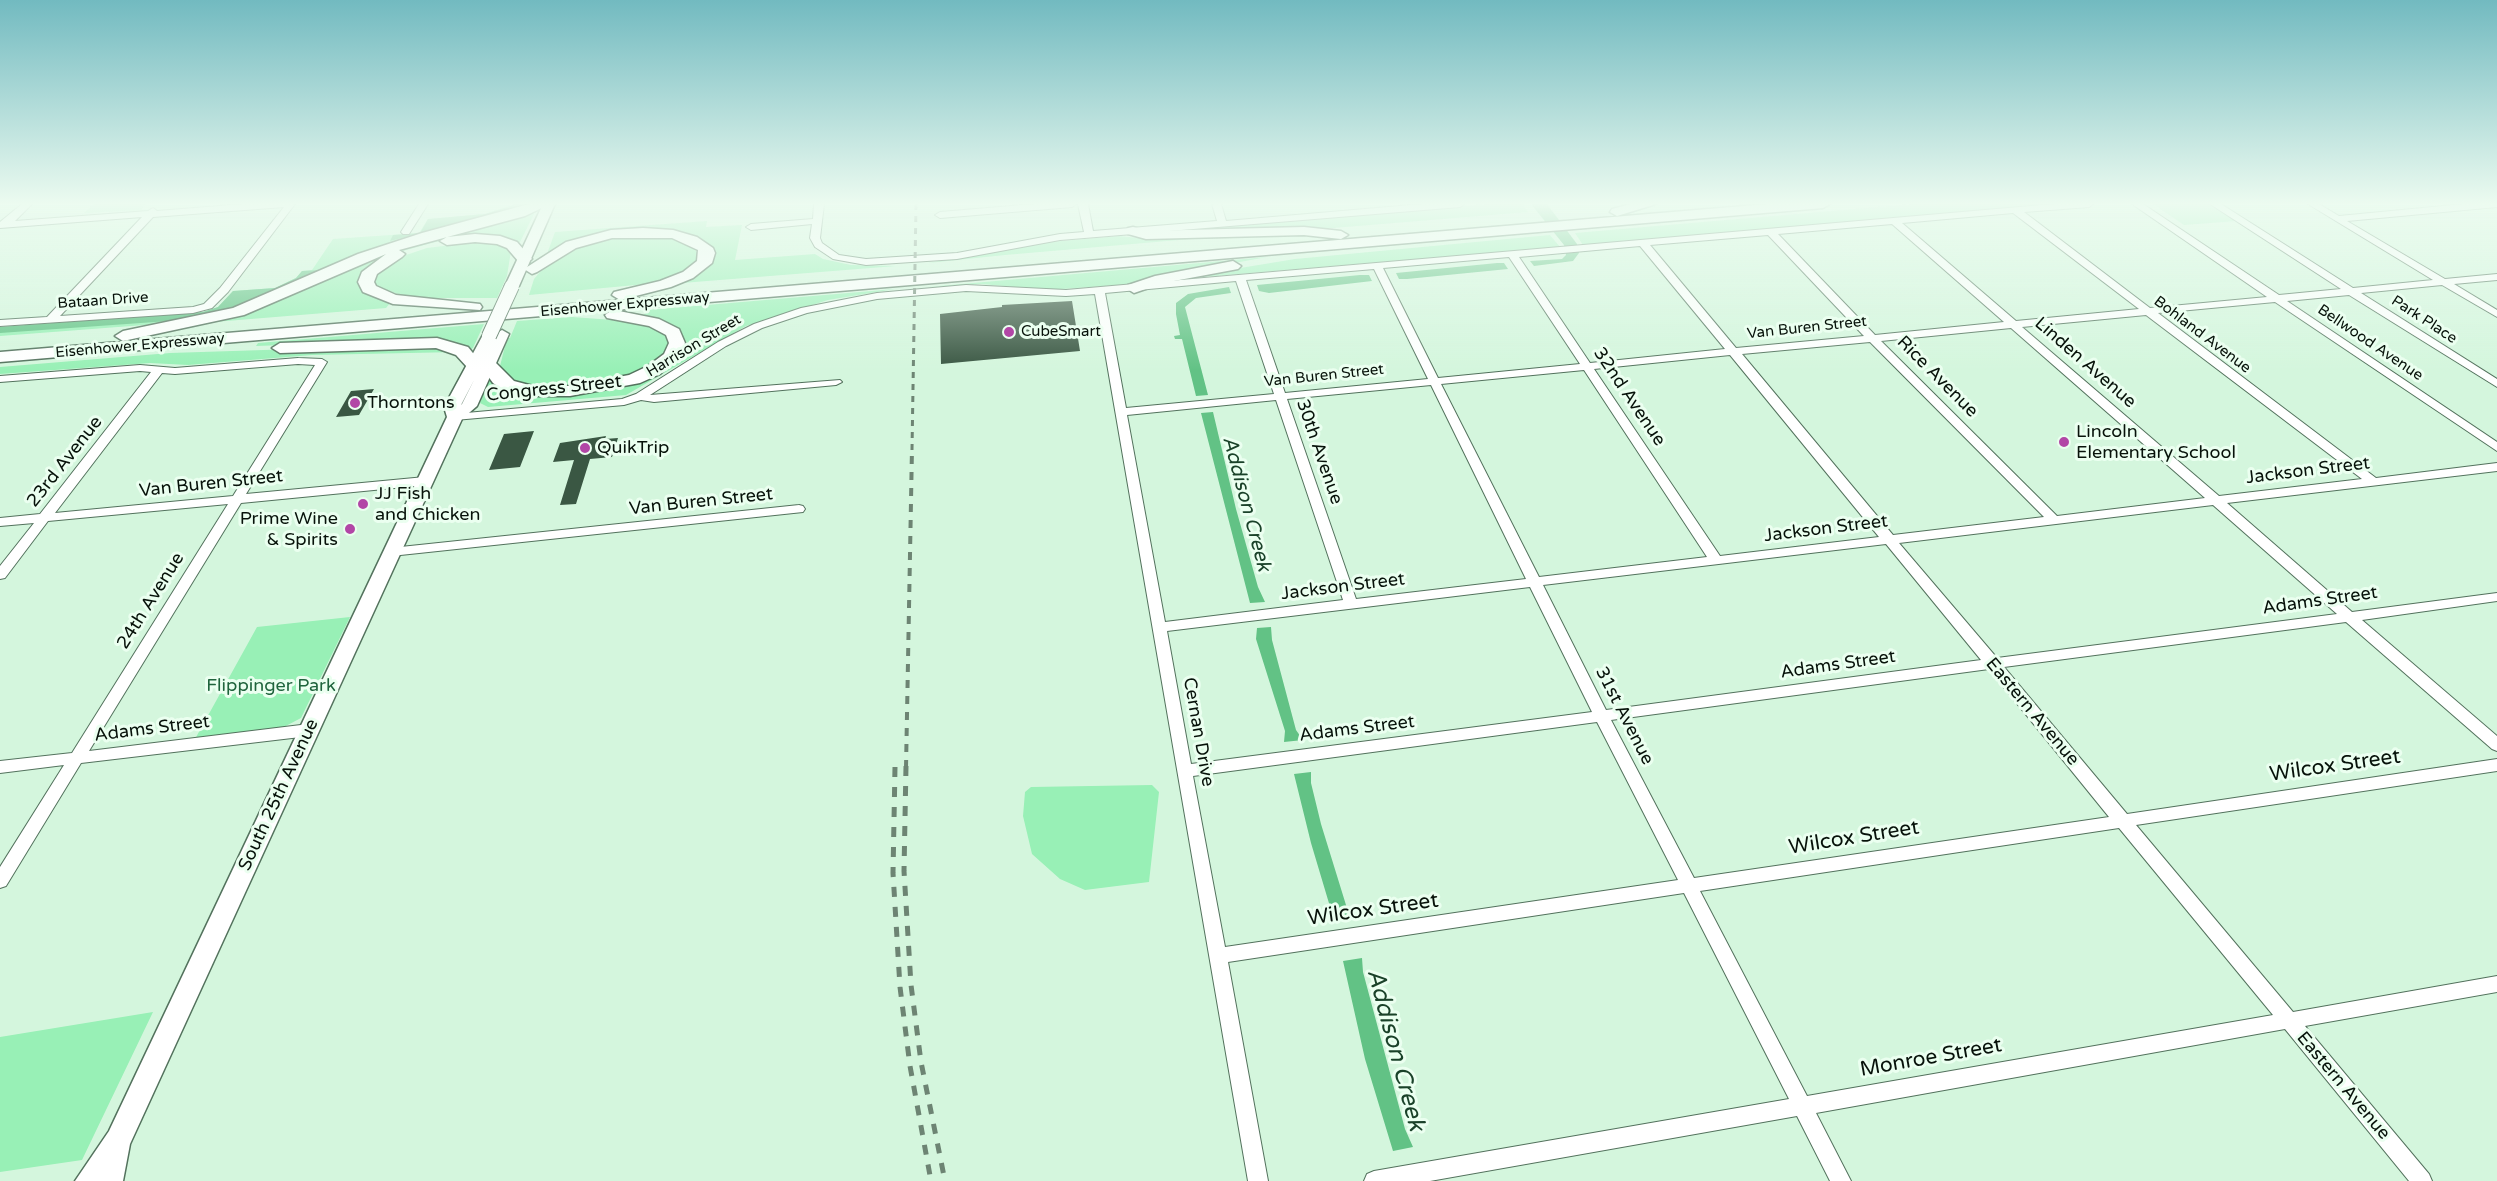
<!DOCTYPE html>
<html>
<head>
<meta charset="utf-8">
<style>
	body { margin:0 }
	canvas { display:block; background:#d4f6dd }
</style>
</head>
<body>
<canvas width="2497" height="1181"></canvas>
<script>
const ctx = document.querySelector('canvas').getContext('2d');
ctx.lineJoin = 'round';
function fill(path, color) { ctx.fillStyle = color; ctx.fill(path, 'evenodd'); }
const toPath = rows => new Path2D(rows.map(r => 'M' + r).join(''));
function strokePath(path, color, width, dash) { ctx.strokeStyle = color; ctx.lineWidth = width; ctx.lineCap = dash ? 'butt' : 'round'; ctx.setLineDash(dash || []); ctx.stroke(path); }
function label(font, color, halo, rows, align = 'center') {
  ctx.font = font + ' "Varela Round",sans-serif'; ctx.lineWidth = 6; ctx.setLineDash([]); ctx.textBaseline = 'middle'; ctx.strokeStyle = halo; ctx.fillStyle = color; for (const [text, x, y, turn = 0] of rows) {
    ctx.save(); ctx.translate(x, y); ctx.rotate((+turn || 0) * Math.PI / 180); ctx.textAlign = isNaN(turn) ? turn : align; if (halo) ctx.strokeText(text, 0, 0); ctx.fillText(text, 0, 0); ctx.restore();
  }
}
fill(toPath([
	[94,204,146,204,141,210,84,213],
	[516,204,532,204,348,261,184,322,0,336,0,327,203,312,218,307,233,291,275,288,296,278,302,271,312,270,333,239,419,233,428,219,485,214],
	[1488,204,1523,204,1528,212,1333,228,1146,232],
	[1913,204,2063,204,1597,244,1583,245,1575,233],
	[2153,204,2210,204,2236,221,2184,225],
	[530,212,534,214,520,242,516,243,443,240,392,254,363,276,392,301,386,308,214,322,368,257],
	[707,221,706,227,742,225,735,260,815,254,823,259,851,265,896,266,682,283,681,281,698,272,705,243,630,230,547,254,555,232],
	[1237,235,1005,255,928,263,1050,242,1119,236,1139,238],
	[1550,235,1560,247,1167,280,1295,259],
	[670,237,691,244,698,254,698,258,688,270,657,283,529,295,534,279,549,261,564,251,609,238],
	[476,242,497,243,511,251,507,276,497,298,420,298,401,295,376,286,375,275,400,257,427,248],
	[1267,257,1153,278,1133,284,1047,290,982,284,928,287],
	[895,289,828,300,746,326,626,395,488,407,480,403,490,376,507,389,622,385,683,345,643,316,648,310],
	[572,317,627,321,649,326,666,336,670,347,661,360,636,374,580,386,542,387,508,381,500,371,500,366,507,338,510,338,517,321],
	[484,324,473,348,468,351,456,343,428,340,256,346,258,343],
	[420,345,458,352,312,355,188,365,150,363,0,374,0,367,170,353],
	[350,617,301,718,280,729,195,739,257,627],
	[1152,785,1159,792,1149,882,1085,890,1060,879,1032,854,1023,816,1025,792,1031,787],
	[153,1012,82,1160,0,1172,0,1037]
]), '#98f0b6');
fill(toPath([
	[516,204,520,204,493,214,390,241,393,235,420,233,428,219,485,214],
	[320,270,275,292,221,313,183,320,0,333,0,327,203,312,218,307,233,291,275,288,296,278,302,271]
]), '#63c386');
fill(toPath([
	[1531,204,1547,204,1577,244,1579,253,1573,261,1534,266,1530,261,1562,259,1566,255,1564,245],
	[1497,263,1504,263,1508,269,1407,279,1399,279,1396,273],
	[1360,275,1369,275,1372,281,1269,293,1259,291,1257,285],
	[1229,287,1231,293,1196,298,1185,307,1208,395,1196,396,1182,339,1175,339,1174,336,1180,335,1176,314,1176,303,1188,294],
	[1213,412,1236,509,1258,587,1265,602,1250,603,1201,413],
	[1271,627,1272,640,1296,730,1303,740,1284,742,1285,731,1256,639,1257,628],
	[1311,772,1311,783,1321,824,1350,918,1334,920,1311,843,1294,774],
	[1362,958,1363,972,1405,1129,1413,1147,1393,1151,1365,1059,1343,961]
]), '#62c285');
fill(toPath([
	[1072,301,1080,351,941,364,940,314,1002,307,1002,305],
	[374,389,359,415,336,417,351,391],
	[534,431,520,467,489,470,504,434],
	[606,436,605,439,618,438,612,457,590,459,576,504,560,505,574,460,553,462,560,443]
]), '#3a5743');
const minor = toPath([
	[22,204,32,204,15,221,148,211,153,208,157,211,244,204,295,204,228,292,212,308,193,313,0,326,0,320,47,317,142,217,0,228,0,222,22,204],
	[284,207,220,288,204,304,193,307,60,316,153,217,284,207],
	[419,204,428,204,409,234,403,234,401,232,419,204],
	[814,204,824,204,820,238,822,243,839,255,866,259,957,253,1060,234,1084,232,1078,204,1088,204,1093,231,1217,221,1212,204,1221,204,1226,221,1423,204,1464,204,1460,207,1060,240,957,259,866,265,833,259,815,247,810,238,812,224,751,230,746,227,751,224,813,219,814,204],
	[1035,204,1076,204,1072,207,940,218,935,215,940,212,1035,204],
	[2054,204,2093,204,2089,207,2024,212,2150,308,2267,297,2132,204,2143,204,2279,295,2341,289,2210,204,2221,204,2353,288,2433,280,2308,204,2319,204,2339,216,2464,204,2497,204,2497,207,2347,221,2445,279,2497,274,2497,280,2454,284,2497,310,2497,317,2442,285,2361,293,2497,379,2497,387,2349,295,2287,301,2497,442,2497,451,2275,302,2158,313,2376,478,2497,463,2497,471,2227,503,2352,612,2497,593,2497,601,2362,620,2497,736,2497,751,2492,749,2346,622,2004,667,2127,814,2497,759,2497,771,2136,825,2293,1012,2497,976,2497,992,2305,1026,2429,1174,2432,1181,2409,1181,2285,1029,1816,1113,1851,1181,1830,1181,1797,1116,1430,1181,1364,1181,1367,1174,1374,1171,1789,1099,1684,893,1228,962,1268,1181,1248,1181,1095,294,1066,296,966,291,877,299,807,313,762,328,726,346,650,395,840,380,842,382,836,385,654,402,641,400,624,405,455,420,449,417,455,414,622,399,636,394,718,342,754,324,801,308,877,293,966,285,1066,290,2054,204],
	[2013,213,2139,309,2016,321,1902,223,2013,213],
	[1892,224,2004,322,1875,335,1778,234,1892,224],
	[1768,235,1862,334,1864,336,1736,348,1650,245,1768,235],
	[1640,246,1725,349,1590,363,1519,257,1640,246],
	[1509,257,1580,364,1438,378,1383,268,1509,257],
	[1374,269,1428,379,1285,393,1246,280,1374,269],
	[1236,281,1274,394,1126,408,1105,293,1236,281],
	[2146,315,2362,479,2219,496,2022,327,2146,315],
	[2011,328,2205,498,2057,516,1881,341,2011,328],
	[1870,342,2044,517,1893,535,1742,354,1870,342],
	[1730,355,1879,537,1720,556,1594,369,1730,355],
	[1584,370,1707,557,1539,577,1441,384,1584,370],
	[1431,385,1526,579,1356,599,1287,399,1431,385],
	[1276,400,1343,600,1165,622,1127,415,1276,400],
	[2213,505,2337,614,1997,658,1899,543,2213,505],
	[1886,544,1981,660,1606,710,1543,585,1886,544],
	[1530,587,1592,712,1191,764,1167,631,1530,587],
	[1989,669,2109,817,1694,878,1611,720,1989,669],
	[1597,722,1678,880,1225,947,1193,776,1597,722],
	[2119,828,2273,1015,1807,1096,1700,891,2119,828],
	[298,358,322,359,327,362,246,494,425,477,431,481,425,485,241,503,89,751,309,724,314,726,317,730,314,734,309,736,81,763,6,886,0,888,0,867,64,765,0,773,0,761,72,753,228,504,48,521,5,578,0,579,0,566,34,523,0,526,0,518,40,514,151,372,140,371,0,382,0,376,140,365,175,368,298,358],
	[298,364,315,365,233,496,55,513,162,373,175,374,298,364],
	[799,505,803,506,805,509,803,512,391,556,384,552,391,548,799,505]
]);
const major = toPath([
	[543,204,555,204,519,286,512,290,507,289,505,286,543,204],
	[502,330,509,334,477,406,462,419,130,1144,123,1181,75,1181,109,1131,447,417,444,407,484,333,495,334,502,330],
	[474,380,462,404,461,405,474,380]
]);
const highway = toPath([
	[529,204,550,204,525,216,399,250,405,254,402,257,377,274,374,282,376,286,396,295,480,304,482,307,480,310,393,304,363,292,358,282,362,272,386,254,244,315,123,341,115,336,123,331,233,308,358,254,422,233,529,204],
	[1631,204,1656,204,1617,216,1610,212,1612,209,1631,204],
	[1768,204,1830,204,1823,208,614,310,659,319,679,329,685,343,680,356,660,374,640,383,570,396,533,396,502,389,493,383,480,365,467,367,456,355,436,348,280,353,272,348,280,343,437,338,468,347,481,363,494,361,514,381,533,386,570,386,629,375,648,366,664,354,669,343,666,335,649,326,607,318,605,315,612,310,0,362,0,352,1768,204],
	[1133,227,1147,231,1304,227,1341,231,1348,235,1341,239,1304,235,1146,239,1128,234,1126,231,1128,228,1133,227],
	[643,228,673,230,697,237,713,248,715,253,712,263,693,278,671,287,620,300,612,295,614,292,660,281,683,272,697,261,698,250,672,238,612,238,576,248,537,272,532,274,524,269,566,242,611,230,643,228],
	[475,234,500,236,517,242,532,259,524,264,519,262,507,248,497,244,475,242,447,245,440,241,447,237,475,234],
	[1233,261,1241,266,1238,269,1163,283,1134,293,1126,288,1128,285,1155,276,1233,261]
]);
strokePath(minor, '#53725d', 2);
strokePath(major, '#53725d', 3);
strokePath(highway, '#53725d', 3);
fill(minor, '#fff');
fill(major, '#fff');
fill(highway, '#fff');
strokePath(toPath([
	[912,450,916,204]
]), '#6d8473', 3, [6, 6]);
strokePath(toPath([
	[906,768,912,448]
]), '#6d8473', 4, [8, 8]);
strokePath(toPath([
	[906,766,904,871,911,985,921,1062,945,1181],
	[895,767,893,873,900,987,910,1066,931,1181]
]), '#6d8473', 5, [10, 10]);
const majorBridge = toPath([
	[489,336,512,286]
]);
strokePath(majorBridge, '#53725d', 16, []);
strokePath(majorBridge, '#fff', 14);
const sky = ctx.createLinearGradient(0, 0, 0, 370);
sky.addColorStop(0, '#72bac0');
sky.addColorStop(0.55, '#ecfbf0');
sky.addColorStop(1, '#ecfbf000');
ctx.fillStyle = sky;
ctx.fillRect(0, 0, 2497, 370);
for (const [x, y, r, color] of [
	[1009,332,6,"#b246a6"],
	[355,403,6,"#b246a6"],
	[2064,442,6,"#b246a6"],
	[585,448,6,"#b246a6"],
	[363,504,6,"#b246a6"],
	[350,529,6,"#b246a6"]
]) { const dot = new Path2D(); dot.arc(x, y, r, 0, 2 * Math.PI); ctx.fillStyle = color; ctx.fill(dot); strokePath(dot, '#ebfff0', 2); }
label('15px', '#07120a', '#ebfff0', [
	["Bataan Drive",103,301,-4],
	["Eisenhower Expressway",625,305,-5],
	["Park Place",2424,320,33],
	["Van Buren Street",1807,328,-6],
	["Bohland Avenue",2202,335,37],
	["Bellwood Avenue",2370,343,34],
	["Eisenhower Expressway",140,346,-5],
	["Harrison Street",694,346,-31],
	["Van Buren Street",1324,376,-6]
]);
label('15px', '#07120a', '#ebfff0', [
	["CubeSmart",1021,332]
], 'left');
label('18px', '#07120a', '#ebfff0', [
	["Linden Avenue",2085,363,41],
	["Rice Avenue",1937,377,45],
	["Congress Street",554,389,-6],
	["32nd Avenue",1629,397,56],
	["30th Avenue",1319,452,71],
	["23rd Avenue",65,462,-52],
	["Jackson Street",2308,471,-7],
	["Van Buren Street",211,484,-6],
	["Van Buren Street",701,502,-6],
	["Jackson Street",1826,529,-7],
	["Jackson Street",1343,587,-7],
	["24th Avenue",151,601,-58],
	["Adams Street",2320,601,-8],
	["Adams Street",1838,665,-8],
	["Eastern Avenue",2032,712,50],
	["31st Avenue",1624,716,63],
	["Adams Street",152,729,-7],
	["Adams Street",1357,729,-7],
	["Cernan Drive",1198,732,80],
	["South 25th Avenue",279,795,-65],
	["Eastern Avenue",2343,1086,50]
]);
label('18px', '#07120a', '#ebfff0', [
	["Thorntons",367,403],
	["Lincoln",2076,432],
	["Elementary School",2076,453],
	["QuikTrip",597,448],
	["JJ Fish",375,494],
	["and Chicken",375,515],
	["Prime Wine",338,519,"right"],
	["& Spirits",338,540,"right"]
], 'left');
label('18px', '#1f643c', '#ebfff0', [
	["Flippinger Park",271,686]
]);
label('italic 20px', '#1a4229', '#ebfff0', [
	["Addison Creek",1246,504,75]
]);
label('21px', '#07120a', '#ebfff0', [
	["Wilcox Street",2335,766,-8],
	["Wilcox Street",1854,838,-9],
	["Wilcox Street",1373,910,-8],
	["Monroe Street",1931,1058,-10]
]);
label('italic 24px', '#1a4229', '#ebfff0', [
	["Addison Creek",1395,1050,75]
]);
</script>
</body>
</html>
